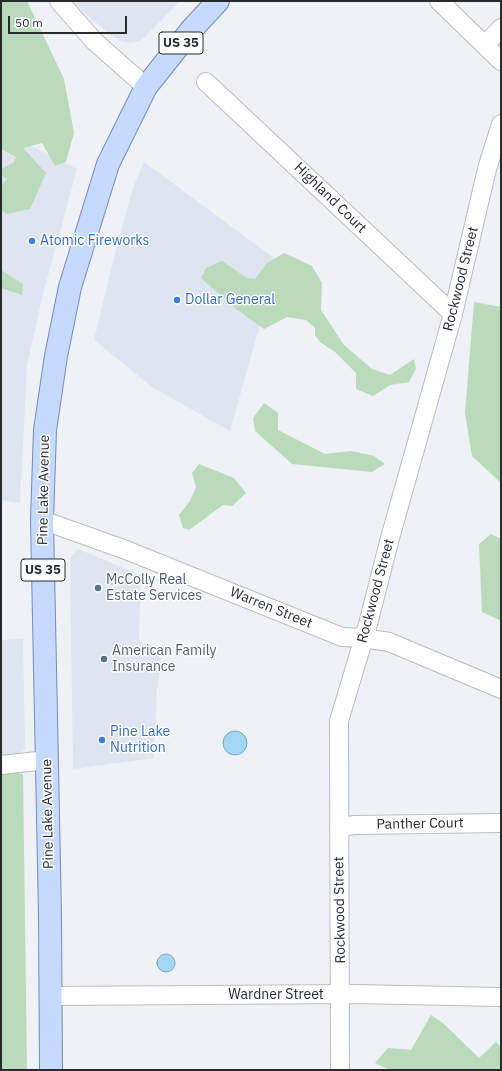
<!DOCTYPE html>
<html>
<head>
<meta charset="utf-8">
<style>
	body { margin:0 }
	#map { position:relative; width:502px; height:1071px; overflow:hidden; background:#eef1f6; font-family:"IBM Plex Sans",sans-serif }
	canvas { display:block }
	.frame { position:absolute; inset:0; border:2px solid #292a2c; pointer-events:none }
	.scale { position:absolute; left:8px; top:16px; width:119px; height:18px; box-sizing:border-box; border:2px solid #292a2c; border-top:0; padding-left:5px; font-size:12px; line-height:14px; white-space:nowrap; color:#292a2c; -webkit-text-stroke:3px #fdfeff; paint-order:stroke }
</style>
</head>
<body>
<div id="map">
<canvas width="502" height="1071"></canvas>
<div class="frame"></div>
<div class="scale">50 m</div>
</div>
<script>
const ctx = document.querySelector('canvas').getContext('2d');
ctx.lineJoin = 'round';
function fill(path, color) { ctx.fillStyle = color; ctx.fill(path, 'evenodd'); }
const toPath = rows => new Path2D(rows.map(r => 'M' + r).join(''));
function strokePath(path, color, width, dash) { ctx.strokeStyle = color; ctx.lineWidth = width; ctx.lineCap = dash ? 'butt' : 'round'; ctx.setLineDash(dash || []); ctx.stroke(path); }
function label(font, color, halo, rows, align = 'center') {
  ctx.font = font + ' "IBM Plex Sans",sans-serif'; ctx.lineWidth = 3; ctx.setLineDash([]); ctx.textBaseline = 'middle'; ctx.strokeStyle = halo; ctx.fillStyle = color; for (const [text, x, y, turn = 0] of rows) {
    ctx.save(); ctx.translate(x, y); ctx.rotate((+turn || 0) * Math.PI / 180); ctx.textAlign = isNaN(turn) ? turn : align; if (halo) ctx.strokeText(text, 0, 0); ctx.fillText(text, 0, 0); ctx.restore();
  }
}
fill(toPath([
	[72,1,180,1,145,37,139,41,130,43,121,41,109,34],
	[1,131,77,169,43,294,27,365,20,503,1,500],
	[144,162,278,261,230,431,152,387,94,340,117,245,134,185],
	[78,549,141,575,139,639,161,657,157,691,154,758,73,769,70,558],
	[23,639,25,749,20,754,1,757,1,640]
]), '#dee5f1');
fill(toPath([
	[1,1,27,1,64,79,74,133,66,162,55,166,42,143,23,148,46,173,30,209,7,214,1,210,1,186,7,179,1,175,2,169,14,162,16,157,1,149],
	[284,253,312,266,322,283,321,310,344,345,372,369,390,375,414,359,416,369,409,382,390,385,373,396,356,389,356,373,335,352,320,342,315,335,315,328,306,320,287,317,264,329,236,309,201,278,206,268,222,261,247,278,255,279,267,263],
	[1,270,23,284,22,295,1,288],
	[474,302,501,307,501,483,472,456,465,413],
	[264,403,278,413,278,430,325,454,351,451,374,456,385,464,372,472,292,464,255,431,253,418],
	[199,464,234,478,246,493,232,506,223,505,189,530,183,528,179,515,190,501,196,487,192,473],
	[491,534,501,539,501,621,482,612,479,544],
	[14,772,23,774,27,1070,1,1070,1,773],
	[431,1015,443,1023,479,1058,496,1042,501,1047,501,1070,390,1070,375,1063,388,1048,411,1050]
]), '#b9dbbb');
const water = toPath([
	'223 743a12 12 0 1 1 24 0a12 12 0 1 1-24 0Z',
	'157 963a9 9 0 1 1 18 0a9 9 0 1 1-18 0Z'
]);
fill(water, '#a4d7f4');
strokePath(water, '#7fa3b8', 1);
const minor = toPath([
	[59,1,94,41,146,87],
	[439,1,501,61],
	[485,45,501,28],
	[206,82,453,314],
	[42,520,126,550,342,637,363,638,389,642,501,689],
	[1,765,47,760],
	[339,827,355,825,501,823],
	[51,996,355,994,501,997],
	[340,1070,339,721,368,624,390,538,453,314,487,169,501,124]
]);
const major = toPath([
	[51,1070,50,915,42,520,45,430,56,356,70,287,108,164,146,87,192,29,218,1]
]);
strokePath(minor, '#b9bcc1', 20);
strokePath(major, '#758cb4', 24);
strokePath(minor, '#fff', 18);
strokePath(major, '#c5dafe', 22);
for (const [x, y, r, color] of [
	[32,241,4,"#3f7fe0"],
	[177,300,4,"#3f7fe0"],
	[98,588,4,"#5c6f8a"],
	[104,659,4,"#5c6f8a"],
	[102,740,4,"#3f7fe0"]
]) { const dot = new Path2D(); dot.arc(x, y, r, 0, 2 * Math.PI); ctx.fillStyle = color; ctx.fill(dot); strokePath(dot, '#fdfeff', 1.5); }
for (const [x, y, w] of [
	[181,43,44],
	[43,570,44]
]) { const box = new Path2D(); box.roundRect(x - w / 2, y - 11, w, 22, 3); ctx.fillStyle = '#fdfeff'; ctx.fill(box); strokePath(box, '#292a2c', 1); }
label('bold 13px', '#292a2c', null, [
	["US 35",181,43],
	["US 35",43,570]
]);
label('14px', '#292a2c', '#fdfeff', [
	["Highland Court",330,198,44],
	["Rockwood Street",461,279,-76],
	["Pine Lake Avenue",44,490,-89],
	["Rockwood Street",376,591,-75],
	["Warren Street",271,608,22],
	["Pine Lake Avenue",48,814,-91],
	["Panther Court",420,824,-1],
	["Rockwood Street",340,910,-91],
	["Wardner Street",276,995]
]);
label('14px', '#366cbe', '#fdfeff', [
	["Atomic Fireworks",40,241],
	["Dollar General",185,300],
	["Pine Lake",110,732],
	["Nutrition",110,748]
], 'left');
label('14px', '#4e5e75', '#fdfeff', [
	["McColly Real",106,580],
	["Estate Services",106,596],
	["American Family",112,651],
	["Insurance",112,667]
], 'left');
</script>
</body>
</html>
